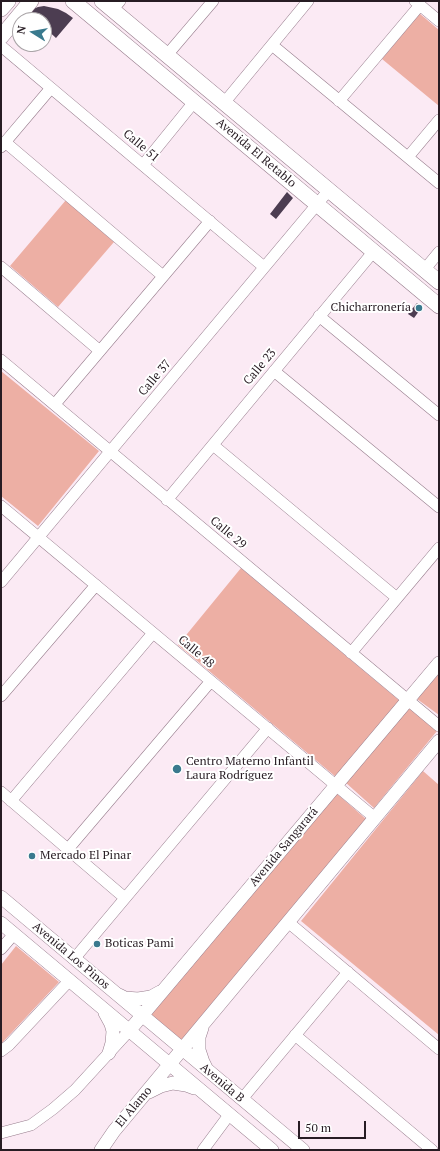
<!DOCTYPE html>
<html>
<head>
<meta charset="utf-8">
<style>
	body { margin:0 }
	#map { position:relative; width:440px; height:1151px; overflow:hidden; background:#fbeaf4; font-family:"PT Serif",serif }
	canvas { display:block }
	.frame { position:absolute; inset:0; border:2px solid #271c23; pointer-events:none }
	.north { position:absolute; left:12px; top:12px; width:40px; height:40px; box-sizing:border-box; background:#fff; border:1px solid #a9a4a7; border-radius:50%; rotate:281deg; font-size:11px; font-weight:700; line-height:16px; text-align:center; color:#271c23 }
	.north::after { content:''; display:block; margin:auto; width:14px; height:18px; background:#3a7a8e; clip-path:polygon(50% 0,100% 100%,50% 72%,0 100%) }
	.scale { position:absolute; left:298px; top:1121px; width:68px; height:18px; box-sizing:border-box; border:2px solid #271c23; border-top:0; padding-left:5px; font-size:12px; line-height:14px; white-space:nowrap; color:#271c23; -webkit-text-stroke:3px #fff; paint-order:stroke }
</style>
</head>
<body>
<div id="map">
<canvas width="440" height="1151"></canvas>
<div class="frame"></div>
<div class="north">N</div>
<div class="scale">50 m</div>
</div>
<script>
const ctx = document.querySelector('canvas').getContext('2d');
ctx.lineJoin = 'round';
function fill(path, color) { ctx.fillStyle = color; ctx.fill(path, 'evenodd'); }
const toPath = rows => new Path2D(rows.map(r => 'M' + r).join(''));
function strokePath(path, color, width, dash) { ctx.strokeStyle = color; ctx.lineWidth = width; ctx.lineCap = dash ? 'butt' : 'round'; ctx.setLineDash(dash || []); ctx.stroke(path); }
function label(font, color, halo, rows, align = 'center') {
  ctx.font = font + ' "PT Serif",serif'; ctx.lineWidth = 4; ctx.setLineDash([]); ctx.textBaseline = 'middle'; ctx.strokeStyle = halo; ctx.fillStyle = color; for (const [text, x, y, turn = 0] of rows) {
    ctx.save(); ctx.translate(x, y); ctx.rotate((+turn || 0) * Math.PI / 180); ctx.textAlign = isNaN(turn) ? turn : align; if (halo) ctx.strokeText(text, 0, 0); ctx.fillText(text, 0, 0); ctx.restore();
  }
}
fill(toPath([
	[419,13,439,30,439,106,382,59],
	[66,200,114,242,58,307,10,266],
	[1,371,99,451,38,526,1,496],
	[241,568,400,701,336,777,178,645],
	[439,673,439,715,417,699],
	[408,706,437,731,374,808,345,782],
	[423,771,439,785,439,1035,301,921],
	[335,792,367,820,181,1041,149,1014],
	[16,946,59,982,1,1044,1,965]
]), '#edafa4');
fill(toPath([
	[44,6,58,9,66,13,73,18,56,38,44,27,44,20,35,20,29,15,33,9,38,7],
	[287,192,293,198,276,219,270,214],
	[417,303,422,307,414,318,408,314]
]), '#4c3d51');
const minor = toPath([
	[415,1,439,21],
	[113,9,120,1],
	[272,45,439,183],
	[1,46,264,267],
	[167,55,213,1],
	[339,101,420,5],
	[224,103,308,1],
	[5,142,163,276],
	[1,147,51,88],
	[408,157,439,120],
	[143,165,194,102],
	[1,267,100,351],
	[425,269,439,252],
	[319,316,439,415],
	[1,360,439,726],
	[274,371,439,507],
	[55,404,210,221],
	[213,445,397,598],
	[167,500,374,251],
	[1,506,375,818],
	[1,582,329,190],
	[351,653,439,548],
	[1,696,96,585],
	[1,792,125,898],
	[11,801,153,633],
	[68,849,211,681],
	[288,922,439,1049],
	[1,949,14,934],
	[74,959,268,728],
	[295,1035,432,1150],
	[1,1051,9,1045,69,981],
	[242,1099,348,972],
	[1,1133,31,1125,53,1109,75,1090,129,1031],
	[203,1150,229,1115]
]);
const tertiary = toPath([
	[1,897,303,1150],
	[1,923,272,1150],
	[119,995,125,998,138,999,151,997,160,992],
	[105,1013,111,1024,113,1031,112,1043,109,1053],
	[202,1028,199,1037,199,1050,203,1062,206,1068],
	[129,1031,439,663],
	[149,1092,161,1086,173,1083,186,1085,194,1088],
	[101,1150,114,1131,439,741]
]);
const secondary = toPath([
	[73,1,439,306],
	[102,1,439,282],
	[1,9,8,1],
	[1,37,31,1]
]);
strokePath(minor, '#967c8c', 12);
strokePath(tertiary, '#967c8c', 14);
strokePath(secondary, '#967c8c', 16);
strokePath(minor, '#fff', 11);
strokePath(tertiary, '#fff', 13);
strokePath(secondary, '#fff', 15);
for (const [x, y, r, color] of [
	[419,308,4,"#3a7a8e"],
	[177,769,5,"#3a7a8e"],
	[32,856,4,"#3a7a8e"],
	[97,944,4,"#3a7a8e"]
]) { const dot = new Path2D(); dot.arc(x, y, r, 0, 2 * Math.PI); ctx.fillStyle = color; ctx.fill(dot); strokePath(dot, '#fff', 1.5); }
label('12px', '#271c23', '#fff', [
	["Calle 51",141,146,40],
	["Avenida El Retablo",256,153,40],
	["Calle 23",260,367,-50],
	["Calle 37",155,378,-50],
	["Calle 29",228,533,40],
	["Calle 48",196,652,40],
	["Avenida Sangarará",284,847,-50],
	["Avenida Los Pinos",71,956,40],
	["Avenida B",222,1083,40],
	["El Alamo",134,1107,-50]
]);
label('12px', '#271c23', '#fff', [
	["Chicharronería",411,308,"right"],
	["Centro Materno Infantil",186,762],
	["Laura Rodríguez",186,776],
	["Mercado El Pinar",40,856],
	["Boticas Pami",105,944]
], 'left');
</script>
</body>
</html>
